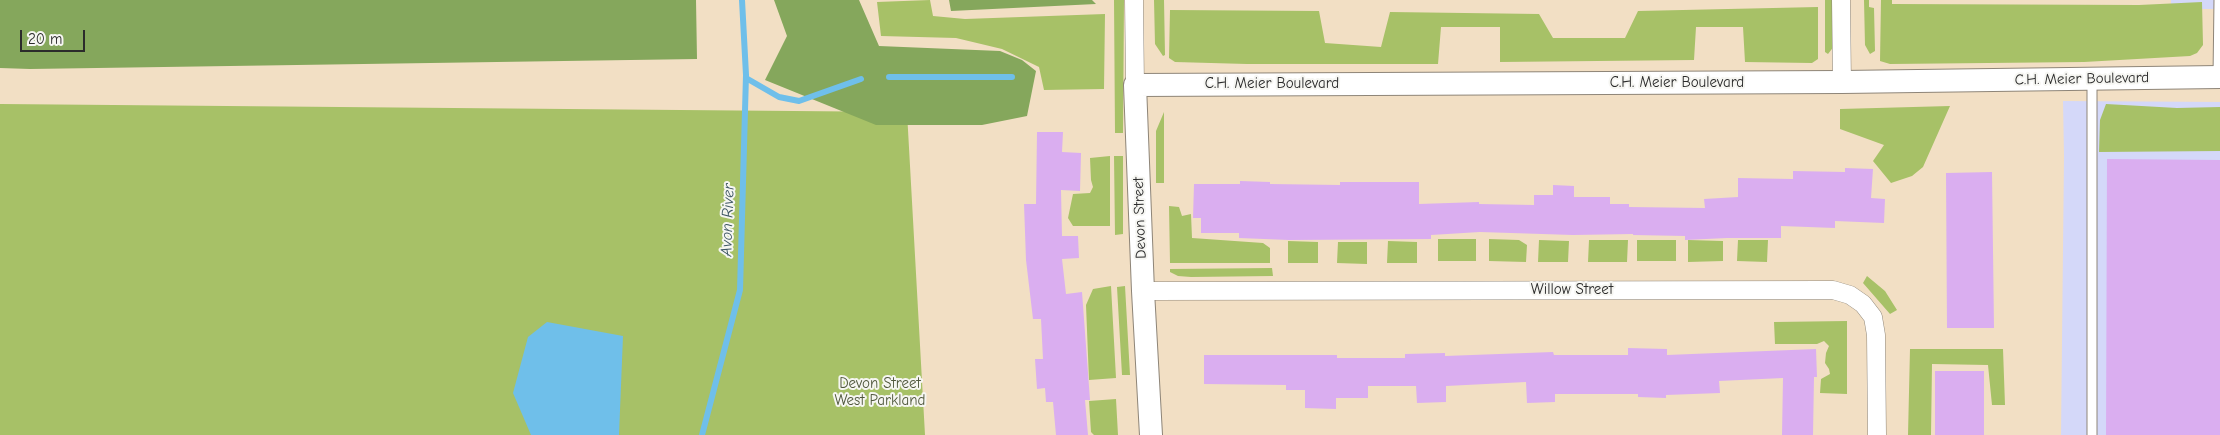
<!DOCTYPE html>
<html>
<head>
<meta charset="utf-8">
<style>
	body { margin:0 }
	#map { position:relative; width:2220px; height:435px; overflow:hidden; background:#f2dfc4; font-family:"Comic Neue",sans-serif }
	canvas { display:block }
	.scale { position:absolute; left:20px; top:30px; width:65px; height:22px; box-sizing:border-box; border:2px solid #2b2b2b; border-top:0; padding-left:6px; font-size:15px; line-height:18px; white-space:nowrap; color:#2b2b2b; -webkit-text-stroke:4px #f6f6f2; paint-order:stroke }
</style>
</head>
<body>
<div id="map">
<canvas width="2220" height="435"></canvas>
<div class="scale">20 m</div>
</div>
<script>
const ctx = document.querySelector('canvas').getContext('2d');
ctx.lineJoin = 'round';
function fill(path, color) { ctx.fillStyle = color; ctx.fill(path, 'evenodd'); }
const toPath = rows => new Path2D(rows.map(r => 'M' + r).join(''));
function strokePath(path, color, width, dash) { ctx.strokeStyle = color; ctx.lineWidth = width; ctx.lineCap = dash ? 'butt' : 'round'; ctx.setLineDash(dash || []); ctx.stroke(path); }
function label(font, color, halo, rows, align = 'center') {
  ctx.font = font + ' "Comic Neue",sans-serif'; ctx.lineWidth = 4; ctx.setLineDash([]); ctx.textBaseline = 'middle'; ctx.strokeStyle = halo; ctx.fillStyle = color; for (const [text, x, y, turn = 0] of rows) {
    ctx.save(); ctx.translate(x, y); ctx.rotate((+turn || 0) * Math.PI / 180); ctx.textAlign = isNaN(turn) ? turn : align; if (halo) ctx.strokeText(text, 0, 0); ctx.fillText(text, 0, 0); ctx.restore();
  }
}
fill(toPath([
	[2171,0,2220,0,2220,9,2171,9],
	[2063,101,2220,102,2220,435,2061,435,2064,156]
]), '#d4d8f9');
fill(toPath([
	[930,0,933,16,965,19,1105,14,1104,89,1044,90,1039,67,1002,49,956,38,881,36,877,2],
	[1114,0,1124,0,1123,133,1115,133],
	[1154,0,1164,0,1165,55,1163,56,1155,44],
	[1825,0,1835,0,1835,45,1828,54,1825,52],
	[1864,0,1869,0,1869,7,1874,8,1875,51,1870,54,1865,45],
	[1881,0,1892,0,1892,4,2139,5,2202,2,2203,45,2197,53,2190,56,2084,62,1890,64,1880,61],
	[1818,7,1818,59,1812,63,1745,62,1743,27,1696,27,1694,60,1500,62,1500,27,1441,27,1438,64,1247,64,1175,62,1169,58,1170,10,1319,11,1325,43,1381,47,1390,12,1539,14,1553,38,1625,38,1638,11],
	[0,104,907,112,925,435,0,435],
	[2106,104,2177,108,2220,107,2220,151,2099,152,2100,120],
	[1950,106,1923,167,1912,176,1891,183,1873,161,1884,145,1840,129,1840,109],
	[1164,112,1164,183,1156,183,1156,131],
	[1110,156,1110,226,1073,226,1068,218,1073,194,1090,193,1093,187,1091,180,1090,158],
	[1114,156,1123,156,1123,234,1115,235],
	[1169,206,1179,207,1182,216,1191,214,1192,238,1263,243,1270,248,1270,263,1170,263],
	[1438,239,1476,239,1476,261,1438,261],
	[1489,239,1519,240,1527,245,1526,262,1489,261],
	[1539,240,1569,241,1568,262,1538,262],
	[1589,240,1628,240,1627,262,1588,262],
	[1637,240,1676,240,1676,261,1637,261],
	[1688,240,1723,241,1723,261,1688,262],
	[1738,240,1768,240,1767,262,1737,261],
	[1288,241,1318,242,1318,263,1288,263],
	[1388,241,1417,242,1417,263,1387,263],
	[1338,242,1367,242,1367,264,1337,263],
	[1272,268,1273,276,1191,277,1178,276,1170,272,1170,269],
	[1867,276,1885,291,1897,310,1890,314,1863,283],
	[1111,286,1116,378,1089,380,1086,305,1093,289],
	[1125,286,1130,375,1122,375,1117,287],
	[1847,321,1847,394,1820,393,1821,379,1830,374,1829,369,1825,363,1826,353,1829,346,1824,341,1817,344,1775,344,1774,322],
	[1910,349,2003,349,2005,405,1992,405,1988,365,1932,364,1931,435,1908,435],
	[1116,399,1118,435,1094,435,1091,432,1089,401]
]), '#a7c167');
fill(toPath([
	[0,0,696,0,697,59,30,69,0,68],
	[774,0,859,0,879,46,1000,51,1022,60,1036,71,1027,116,982,125,876,125,765,80,787,36],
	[949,0,1092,0,1096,4,951,11]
]), '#85a75c');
fill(toPath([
	[547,322,623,336,619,435,531,435,513,393,528,337]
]), '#6fbfea');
strokePath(toPath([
	[889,77,1012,77],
	[746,78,779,97,799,101,861,79],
	[702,435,740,290,746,75,742,0]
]), '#6fbfea', 6);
fill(toPath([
	[1037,132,1063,132,1062,152,1081,153,1080,191,1061,190,1062,236,1078,236,1079,258,1062,259,1066,294,1082,292,1090,400,1085,400,1088,435,1056,435,1053,402,1046,402,1045,388,1037,389,1035,359,1043,359,1041,319,1033,319,1026,260,1024,204,1036,204],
	[2107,159,2220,160,2220,435,2106,435],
	[1845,168,1873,169,1871,198,1885,199,1884,223,1835,221,1835,228,1781,226,1781,238,1727,238,1685,240,1685,236,1633,235,1633,234,1573,235,1480,232,1431,235,1431,239,1289,240,1239,238,1239,233,1201,233,1201,218,1193,218,1194,184,1240,184,1240,181,1270,182,1270,184,1340,185,1340,182,1419,182,1419,204,1479,202,1479,204,1534,205,1534,195,1553,195,1553,185,1574,186,1574,197,1610,197,1610,204,1629,204,1629,207,1705,208,1704,199,1738,197,1738,178,1793,179,1793,171,1845,172],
	[1992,172,1994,328,1947,328,1946,173],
	[1628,348,1667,349,1667,355,1816,349,1817,377,1814,377,1813,435,1782,435,1783,378,1719,381,1720,393,1666,395,1666,398,1638,397,1638,394,1555,394,1555,402,1527,403,1526,382,1446,386,1446,402,1417,403,1416,386,1368,386,1368,398,1336,398,1336,409,1305,408,1305,390,1286,390,1286,385,1204,384,1204,355,1337,355,1337,358,1405,358,1405,354,1445,353,1445,356,1553,352,1554,355,1628,355],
	[1935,371,1984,371,1984,435,1935,435]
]), '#daaef0');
const service = toPath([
	[2218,77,2219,0],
	[2092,435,2092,78]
]);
const minor = toPath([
	[1134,0,1135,85],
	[1841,0,1842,82],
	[1143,291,1833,290,1850,295,1863,304,1873,317,1876,335,1877,435]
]);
const tertiary = toPath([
	[1151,435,1143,291,1135,85,1842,82,2220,77]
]);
strokePath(service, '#8e8578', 11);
strokePath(minor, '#8e8578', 19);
strokePath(tertiary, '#8e8578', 24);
strokePath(service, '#fff', 9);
strokePath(minor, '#fff', 18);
strokePath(tertiary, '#fff', 22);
label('15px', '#2b2b2b', '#f6f6f2', [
	["C.H. Meier Boulevard",2082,79,-1],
	["C.H. Meier Boulevard",1677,83],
	["C.H. Meier Boulevard",1272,84],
	["Devon Street",1140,218,-92],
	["Willow Street",1572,290]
]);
label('15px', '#50583d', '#f6f6f2', [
	["Devon Street",880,384],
	["West Parkland",880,401]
]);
label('italic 16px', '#3f5764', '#f6f6f2', [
	["Avon River",728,220,-88]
]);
</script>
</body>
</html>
